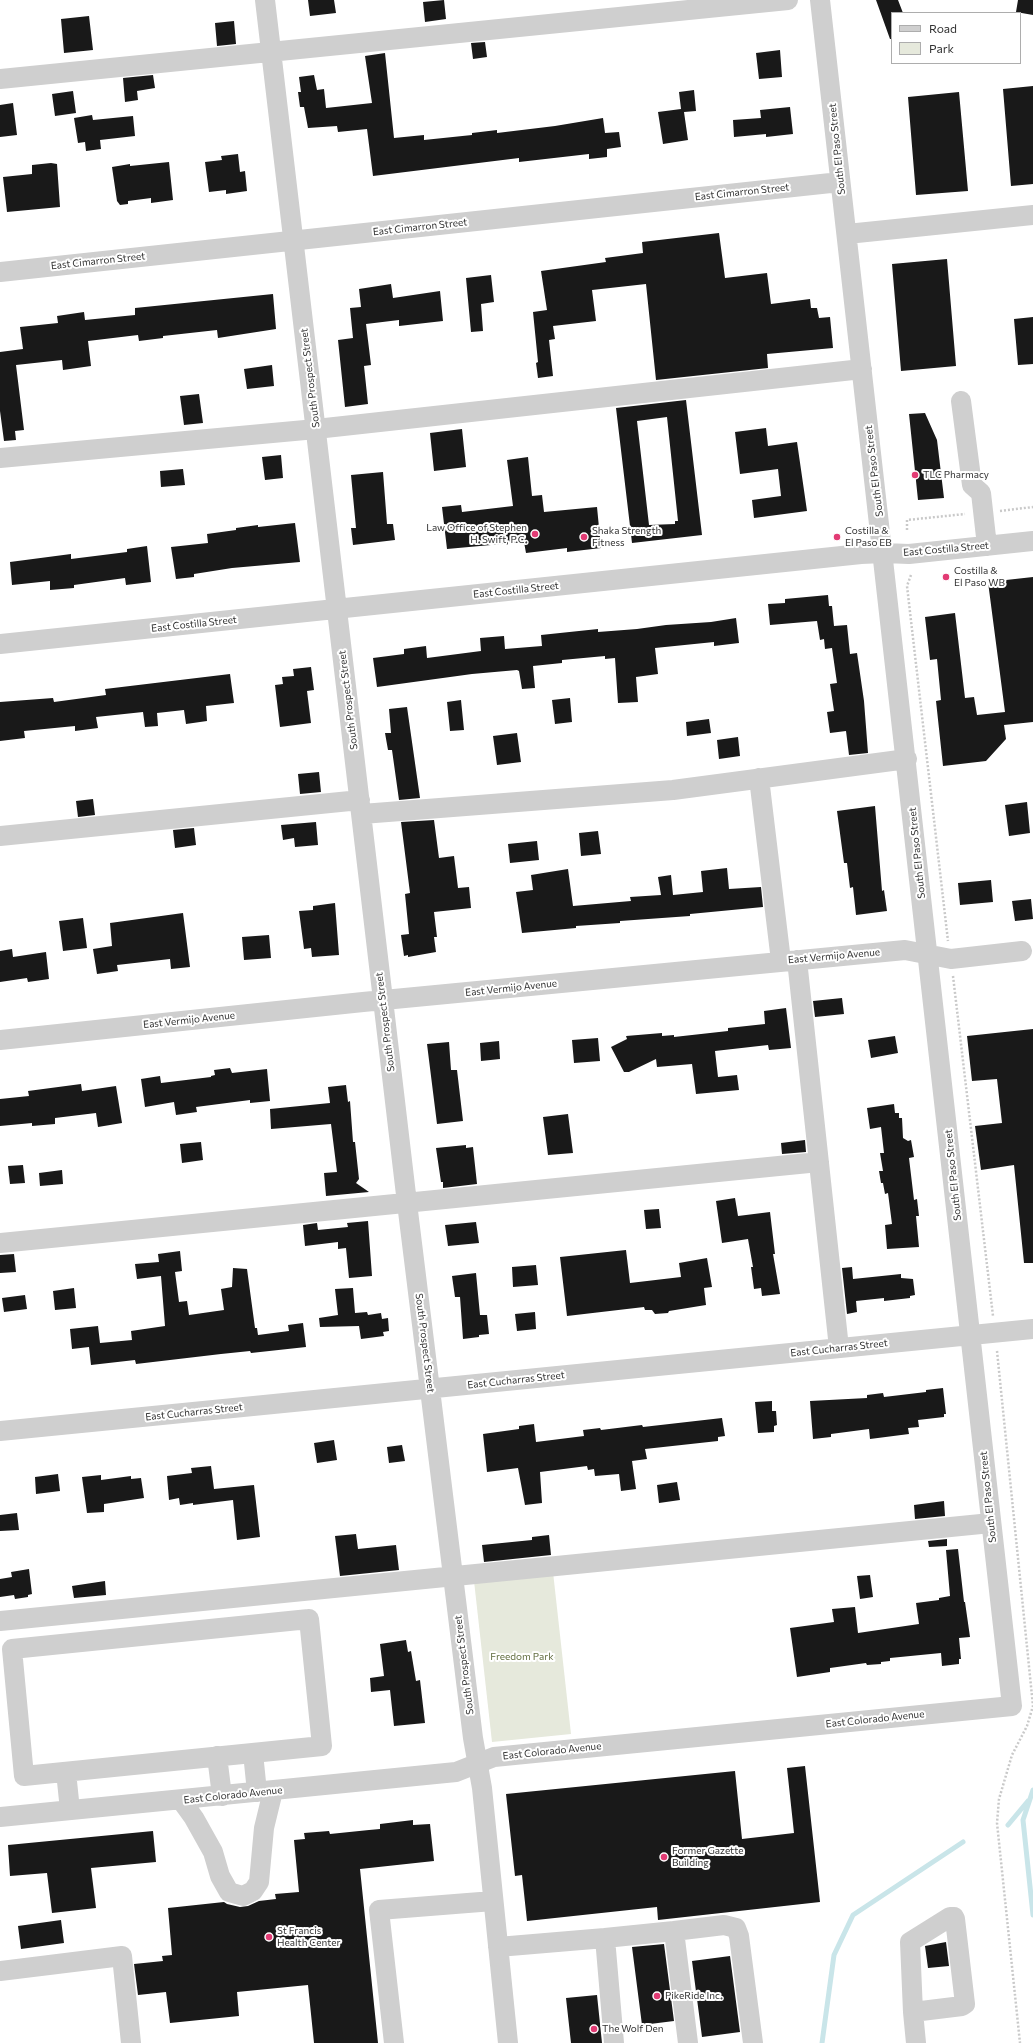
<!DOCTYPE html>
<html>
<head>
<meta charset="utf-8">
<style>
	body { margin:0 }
	#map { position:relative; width:1033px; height:2043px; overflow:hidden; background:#fff; font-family:Commissioner,sans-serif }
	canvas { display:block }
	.legend { position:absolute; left:891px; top:12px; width:130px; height:52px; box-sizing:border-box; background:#fff; border:1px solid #adadad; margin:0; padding:5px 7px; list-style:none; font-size:12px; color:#323232 }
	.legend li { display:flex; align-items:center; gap:8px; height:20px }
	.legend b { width:20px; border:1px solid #adadad }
</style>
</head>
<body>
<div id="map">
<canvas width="1033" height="2043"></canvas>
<ul class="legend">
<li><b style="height:5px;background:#cfcfcf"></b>Road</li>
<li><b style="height:11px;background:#e6e9dc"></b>Park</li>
</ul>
</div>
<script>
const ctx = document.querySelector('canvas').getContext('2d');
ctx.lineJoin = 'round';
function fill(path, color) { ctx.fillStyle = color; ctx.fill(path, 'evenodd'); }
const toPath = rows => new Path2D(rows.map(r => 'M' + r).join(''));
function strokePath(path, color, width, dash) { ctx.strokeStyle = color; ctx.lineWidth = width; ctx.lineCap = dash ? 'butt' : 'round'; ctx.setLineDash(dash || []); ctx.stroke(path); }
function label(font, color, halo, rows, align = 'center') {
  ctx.font = font + ' Commissioner,sans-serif'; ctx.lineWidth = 4; ctx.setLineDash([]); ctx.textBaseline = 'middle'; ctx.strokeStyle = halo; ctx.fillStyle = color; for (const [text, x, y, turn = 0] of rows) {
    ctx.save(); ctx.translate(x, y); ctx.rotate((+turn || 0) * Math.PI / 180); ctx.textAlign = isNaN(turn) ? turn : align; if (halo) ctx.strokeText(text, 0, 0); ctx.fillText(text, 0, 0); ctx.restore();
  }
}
fill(toPath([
	[553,1572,571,1734,492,1742,474,1581]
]), '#e6e9dc');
strokePath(toPath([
	[1033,1790,1023,1820,1033,1915],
	[1008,1825,1028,1801],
	[822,2043,834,1955,853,1915,963,1842]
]), '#c9e5e9', 5);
fill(toPath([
	[308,0,334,0,336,13,310,16],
	[444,0,446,19,425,22,423,2],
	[876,0,898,0,903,13,892,13,892,39,890,39],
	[1018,0,1033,0,1033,15,1016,12],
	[89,16,93,50,64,53,61,19],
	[234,21,236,44,217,46,215,23],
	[485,42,487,57,473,59,471,43],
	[780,50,782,77,759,79,756,53],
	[385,53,394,138,424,135,424,140,472,135,472,133,497,130,497,133,555,126,603,118,605,133,619,132,621,147,607,149,607,157,589,159,589,154,519,162,519,158,373,176,367,129,338,132,337,126,308,128,304,107,300,107,298,92,301,92,299,77,314,75,317,90,324,89,326,108,372,103,365,56],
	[153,75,155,88,137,91,138,100,125,102,123,78],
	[1033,86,1033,184,1011,186,1003,89],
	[694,90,696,111,684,112,688,140,663,144,658,112,681,109,679,92],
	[73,91,76,113,55,116,52,94],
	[959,92,968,191,916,195,908,97],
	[13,103,17,135,0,137,0,105],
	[790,107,793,134,766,137,766,134,734,137,733,120,761,118,760,110],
	[92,115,93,120,133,116,135,136,100,140,101,149,86,151,85,142,78,143,74,118],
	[238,154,240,172,245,171,247,191,226,194,226,190,209,192,205,162,222,160,221,156],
	[169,162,173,200,151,203,151,198,128,201,128,204,120,205,117,201,112,167,130,164,130,166],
	[51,163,57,164,60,207,7,212,3,177,32,174,32,165],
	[719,233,725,278,767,273,771,304,810,299,811,308,817,308,819,318,830,317,833,348,767,354,768,368,656,380,646,284,592,290,596,321,553,326,555,339,549,340,553,376,538,378,536,363,538,362,533,312,547,310,541,271,606,262,605,258,643,253,642,242],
	[947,259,956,366,901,371,892,264],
	[491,275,494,302,481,304,483,331,471,332,466,278],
	[391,284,393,298,440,291,443,321,399,326,399,320,366,324,371,365,364,366,368,404,345,407,338,340,353,338,350,308,361,307,359,289],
	[273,294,276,329,218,338,217,330,163,336,163,338,139,341,138,335,88,341,91,366,63,370,62,360,16,365,24,430,15,431,16,440,4,441,0,411,0,352,23,349,20,327,58,323,57,316,84,312,85,320,135,315,135,308],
	[1033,317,1033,364,1018,365,1014,319],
	[272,365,274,386,247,389,244,369],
	[199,394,203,423,184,425,180,396],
	[686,400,702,535,632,543,616,408],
	[667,417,678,521,675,521,675,524,649,525,637,421],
	[925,413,937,440,944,498,918,500,909,414],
	[766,428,768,446,797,442,807,511,754,518,752,500,781,496,778,469,740,474,735,432],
	[462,429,466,467,434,471,430,433],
	[281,455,283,478,265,480,262,457],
	[528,457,532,496,542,495,544,512,597,507,601,548,567,552,567,548,526,553,524,542,447,549,442,507,461,505,462,512,513,506,507,460],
	[183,469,185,485,161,487,160,471],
	[383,472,387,524,393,524,395,540,353,545,351,528,356,528,351,475],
	[295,523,300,562,232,568,194,574,194,577,176,579,171,547,208,543,207,534,236,530,236,528,258,525,258,527],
	[147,546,151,582,126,585,125,578,74,585,74,588,50,590,50,581,12,585,10,562,71,554,71,559,127,552,127,549],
	[1033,577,1033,722,1004,725,1006,739,986,761,943,766,936,701,941,700,937,659,930,660,925,617,955,613,965,698,974,697,977,715,1005,712,988,582],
	[828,595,829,606,832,606,834,626,847,625,850,654,857,653,864,701,868,753,849,755,846,731,830,733,827,712,834,711,830,684,837,683,832,648,825,649,824,639,820,640,817,621,770,625,768,604,785,603,785,599],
	[736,618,739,643,714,646,714,642,655,648,658,674,636,677,638,702,618,703,615,658,605,659,605,656,562,660,562,663,533,666,535,688,522,689,519,671,517,670,472,674,377,687,373,658,404,654,404,649,426,646,427,658,481,651,480,638,504,636,505,649,542,646,541,635,598,629,598,632,637,629,666,625,711,622],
	[311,667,314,690,307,691,311,723,280,727,275,685,283,684,282,677,294,676,293,669],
	[230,674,234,703,206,706,207,721,186,724,184,710,157,713,158,726,145,727,143,712,96,717,98,728,75,731,75,726,24,731,25,738,0,741,0,702,53,698,54,702,106,695,105,689],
	[570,698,572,722,555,724,552,700],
	[461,700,464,730,450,731,447,702],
	[407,707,420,798,399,800,392,750,388,750,385,733,391,733,389,709],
	[709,719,711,733,687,736,686,722],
	[517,733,521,762,497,765,493,736],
	[738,737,740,756,719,759,717,740],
	[319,772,321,792,300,794,298,774],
	[93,799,95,815,78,817,76,801],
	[1027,802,1030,833,1009,836,1005,805],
	[875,806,882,891,884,890,887,911,856,915,853,887,850,888,847,863,844,863,837,811],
	[434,820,439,858,454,856,458,888,469,887,471,908,434,912,437,937,434,937,436,952,408,957,408,955,404,956,401,935,409,934,405,894,410,893,401,822],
	[316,822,318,845,295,847,294,838,283,840,281,825],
	[194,828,196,845,175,848,173,830],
	[598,831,601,854,581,856,579,833],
	[537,841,539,860,510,863,508,844],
	[727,868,729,889,761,887,763,907,690,914,690,916,620,921,620,923,576,926,576,928,522,933,516,892,533,890,531,875,568,869,573,906,631,901,630,897,661,895,658,877,671,875,673,895,703,892,701,871],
	[991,880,993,902,960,905,958,883],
	[1031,899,1033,919,1015,921,1012,901],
	[335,903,339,955,312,957,311,948,304,949,299,911,313,910,313,906],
	[183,913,190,967,171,969,170,959,117,965,118,971,97,974,93,949,112,946,110,923],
	[83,918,87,948,63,951,59,921],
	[269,935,271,958,244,960,242,937],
	[12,949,13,957,46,952,49,979,28,982,27,978,0,982,0,951],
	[842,998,844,1014,815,1017,813,1001],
	[786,1008,791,1048,769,1050,768,1045,715,1051,718,1077,737,1075,739,1090,696,1094,692,1064,657,1067,656,1059,629,1072,624,1072,611,1047,627,1039,626,1036,662,1033,662,1036,674,1035,674,1037,728,1031,728,1028,765,1024,764,1011],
	[1033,1029,1033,1263,1024,1263,1014,1165,981,1170,975,1126,1002,1123,997,1079,972,1081,967,1036],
	[895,1036,898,1053,871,1058,868,1040],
	[598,1038,600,1061,574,1063,572,1040],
	[499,1041,500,1059,481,1061,480,1043],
	[449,1042,451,1070,457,1070,463,1121,437,1124,427,1044],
	[230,1068,232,1073,267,1069,270,1101,250,1103,250,1100,196,1107,197,1112,176,1115,174,1102,145,1107,141,1079,160,1076,161,1083,211,1077,211,1076,215,1075,214,1070],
	[81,1084,82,1091,116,1086,122,1123,98,1127,96,1113,55,1118,55,1124,32,1126,32,1123,0,1126,0,1099,29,1096,28,1091],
	[346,1085,348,1102,350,1101,353,1142,355,1142,359,1179,356,1183,369,1192,326,1196,324,1173,337,1172,331,1124,271,1129,270,1109,330,1103,328,1087],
	[894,1104,895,1113,899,1113,899,1118,902,1118,903,1138,908,1141,911,1140,914,1157,909,1158,914,1200,917,1199,919,1216,916,1216,919,1247,887,1249,885,1225,892,1224,888,1193,885,1194,883,1183,881,1183,879,1171,883,1171,880,1153,884,1153,881,1127,870,1129,867,1108],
	[568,1114,573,1153,548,1155,543,1117],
	[805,1140,806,1152,782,1154,781,1143],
	[201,1142,203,1160,182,1163,180,1144],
	[466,1145,466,1148,473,1147,477,1184,443,1188,443,1182,441,1182,436,1148],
	[23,1165,25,1183,10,1184,8,1166],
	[62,1170,63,1184,40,1186,39,1173],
	[735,1198,738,1216,770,1212,775,1254,773,1254,780,1294,762,1296,761,1288,754,1289,751,1267,753,1267,748,1239,722,1243,716,1201],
	[659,1209,661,1228,646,1229,644,1210],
	[368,1221,372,1276,349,1278,346,1248,338,1249,338,1242,305,1246,303,1225,317,1223,318,1230,348,1227,347,1223],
	[476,1222,479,1243,448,1246,445,1225],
	[626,1250,630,1283,681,1277,679,1263,707,1258,712,1287,704,1288,706,1305,669,1311,668,1313,655,1314,652,1310,645,1310,644,1307,567,1316,560,1257],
	[180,1251,182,1271,175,1272,179,1302,187,1301,189,1315,224,1310,221,1289,232,1287,233,1268,247,1269,255,1328,257,1328,258,1335,289,1331,288,1325,303,1323,306,1347,251,1353,250,1351,221,1354,136,1364,135,1360,91,1365,89,1347,72,1349,70,1329,98,1326,100,1343,132,1340,131,1331,165,1326,161,1276,137,1279,135,1264,159,1262,158,1254],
	[14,1254,16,1272,0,1273,0,1255],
	[536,1265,538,1285,513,1287,512,1267],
	[852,1267,853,1279,901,1274,901,1278,913,1279,915,1295,910,1296,910,1298,884,1301,884,1298,856,1301,857,1312,847,1314,842,1268],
	[476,1273,480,1315,487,1315,489,1334,479,1335,479,1337,463,1339,460,1297,455,1297,452,1276],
	[74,1288,76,1308,55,1310,53,1291],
	[353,1288,355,1313,367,1312,368,1315,381,1313,382,1319,388,1318,389,1331,383,1332,384,1336,361,1339,359,1326,320,1327,319,1318,338,1315,335,1289],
	[25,1295,27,1309,4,1312,2,1298],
	[535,1312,536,1329,517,1331,515,1314],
	[943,1388,946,1414,944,1414,944,1417,918,1420,919,1427,908,1428,909,1434,870,1439,869,1429,831,1434,831,1437,813,1439,810,1401,867,1398,867,1395,883,1393,884,1397,926,1392,926,1390],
	[772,1401,772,1411,776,1411,777,1425,774,1426,774,1432,758,1433,755,1402],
	[722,1418,725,1436,718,1437,718,1441,645,1449,647,1459,632,1461,636,1489,621,1491,619,1474,595,1476,594,1469,588,1470,587,1466,540,1472,542,1503,525,1505,518,1468,487,1472,483,1434,519,1429,519,1426,534,1424,536,1442,584,1436,583,1430,600,1428,601,1430,642,1425,643,1427],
	[334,1440,337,1460,317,1463,314,1443],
	[402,1445,405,1461,389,1463,387,1447],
	[211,1466,214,1489,254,1485,260,1537,237,1540,233,1500,193,1505,193,1503,180,1505,179,1498,169,1500,167,1476,192,1473,191,1468],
	[58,1474,60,1491,36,1494,35,1477],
	[101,1475,101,1480,131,1476,131,1479,141,1478,144,1498,104,1504,104,1512,87,1513,82,1477],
	[677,1482,680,1500,659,1503,657,1485],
	[944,1501,945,1516,915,1519,914,1505],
	[17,1513,19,1530,0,1531,0,1515],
	[356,1534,358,1549,396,1545,399,1570,340,1576,335,1536],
	[549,1535,551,1555,484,1562,482,1545,532,1540,532,1537],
	[947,1539,947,1546,929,1547,928,1541],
	[958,1549,964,1602,965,1602,970,1637,959,1638,961,1659,959,1659,959,1664,942,1666,941,1653,890,1658,890,1661,881,1662,881,1664,867,1665,866,1663,830,1668,830,1672,797,1677,790,1628,834,1622,832,1609,855,1607,858,1633,919,1624,916,1603,939,1600,939,1598,950,1596,946,1550],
	[29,1569,32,1594,28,1595,28,1597,15,1599,14,1595,0,1597,0,1579,12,1577,11,1572],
	[870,1575,873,1597,860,1599,857,1576],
	[105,1581,106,1595,74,1598,72,1586],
	[406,1640,408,1652,411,1651,416,1681,420,1680,425,1723,394,1726,390,1690,371,1692,370,1678,384,1676,380,1644],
	[805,1766,820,1902,658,1920,657,1907,527,1921,522,1875,515,1876,506,1794,735,1771,742,1839,794,1833,787,1768],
	[413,1820,413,1825,430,1824,434,1861,360,1869,378,2043,314,2043,308,1985,237,1992,239,2016,170,2023,166,1992,138,1995,134,1964,163,1961,162,1956,172,1955,168,1908,224,1902,227,1904,240,1907,248,1906,259,1901,276,1899,275,1894,299,1892,294,1840,305,1839,304,1833,329,1831,330,1834,369,1830,380,1829,380,1824],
	[153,1831,156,1862,91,1868,96,1908,52,1913,47,1873,10,1876,8,1845],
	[61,1920,64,1943,21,1949,18,1926],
	[946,1942,949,1966,928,1968,925,1946],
	[664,1944,674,2021,642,2025,632,1947],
	[730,1956,740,2032,702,2037,692,1961],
	[597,1995,602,2043,571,2043,566,1998]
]), '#191919');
strokePath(toPath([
	[1000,511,1033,507],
	[907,530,907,520,965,514],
	[911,575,907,586,948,941],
	[953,976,993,1316],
	[997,1351,1033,1706,1027,1726,1012,1755,999,1799,997,1823,1020,2043]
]), '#c9c9c9', 2.5, [2, 2]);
strokePath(toPath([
	[265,0,407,1203,473,1738,482,1788,508,2043],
	[0,79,788,0],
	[847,234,1033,215],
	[0,272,840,182],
	[961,401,972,485,981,493,987,546],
	[0,458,316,429,862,369],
	[0,644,861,554,884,553,909,554,1033,541],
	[759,778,781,961],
	[362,814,673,790,907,759],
	[0,836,360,800],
	[797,960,839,1348],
	[0,1040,363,1002,905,950,951,959,1022,951],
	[0,1243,819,1162],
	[0,1431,1033,1329],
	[309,1619,322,1746,24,1776,12,1649,309,1619],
	[0,1621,991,1523],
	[253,1753,257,1792],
	[217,1756,222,1796],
	[66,1772,70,1810],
	[181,1800,194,1818,213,1852,220,1876,229,1892,243,1896,253,1891,259,1882,264,1828,273,1791],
	[0,1817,456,1772,494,1757,1012,1706,820,0],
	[674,1931,724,1925,736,1928,739,1936,753,2043],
	[605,1938,674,1931,688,2043],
	[498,1947,605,1938,614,2043],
	[0,1971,122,1956,131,2043],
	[913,2012,962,2006,965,2004,955,1919,954,1917,950,1917,910,1942,913,2012,916,2043],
	[394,2043,379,1910,493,1901]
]), '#cfcfcf', 20);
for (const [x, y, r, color] of [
	[915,475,4,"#e23b74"],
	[535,534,4,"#e23b74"],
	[584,537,4,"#e23b74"],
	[837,537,4,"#e23b74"],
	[946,577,4,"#e23b74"],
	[664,1857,4,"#e23b74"],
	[269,1937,4,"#e23b74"],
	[657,1996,4,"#e23b74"],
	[594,2029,4,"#e23b74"]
]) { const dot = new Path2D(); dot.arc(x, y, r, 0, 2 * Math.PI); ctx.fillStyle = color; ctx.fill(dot); strokePath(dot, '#fff', 1.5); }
label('10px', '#323232', '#fff', [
	["South El Paso Street",837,149,-96],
	["East Cimarron Street",742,192,-6],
	["East Cimarron Street",420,227,-6],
	["East Cimarron Street",98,261,-6],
	["South Prospect Street",310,378,-97],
	["South El Paso Street",874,471,-97],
	["East Costilla Street",946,549,-5],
	["East Costilla Street",516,590,-6],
	["East Costilla Street",194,624,-6],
	["South Prospect Street",348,700,-97],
	["South El Paso Street",917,853,-96],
	["East Vermijo Avenue",834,956,-5],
	["East Vermijo Avenue",511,988,-6],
	["East Vermijo Avenue",189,1020,-6],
	["South Prospect Street",385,1022,-97],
	["South El Paso Street",953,1175,-96],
	["South Prospect Street",425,1343,83],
	["East Cucharras Street",839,1348,-6],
	["East Cucharras Street",516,1380,-6],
	["East Cucharras Street",194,1412,-6],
	["South El Paso Street",988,1497,-96],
	["South Prospect Street",464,1665,-97],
	["East Colorado Avenue",875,1719,-6],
	["East Colorado Avenue",552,1751,-6],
	["East Colorado Avenue",233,1795,-6]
]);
label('10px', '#323232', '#fff', [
	["TLC Pharmacy",923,475],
	["Law Office of Stephen",527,528,"right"],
	["H. Swift, P.C.",527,540,"right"],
	["Shaka Strength",592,531],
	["Fitness",592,543],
	["Costilla &",845,531],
	["El Paso EB",845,543],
	["Costilla &",954,571],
	["El Paso WB",954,583],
	["Former Gazette",672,1851],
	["Building",672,1863],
	["St Francis",277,1931],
	["Health Center",277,1943],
	["PikeRide Inc.",665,1996],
	["The Wolf Den",602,2029]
], 'left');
label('10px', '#626e40', '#fff', [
	["Freedom Park",522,1657]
]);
</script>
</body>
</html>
